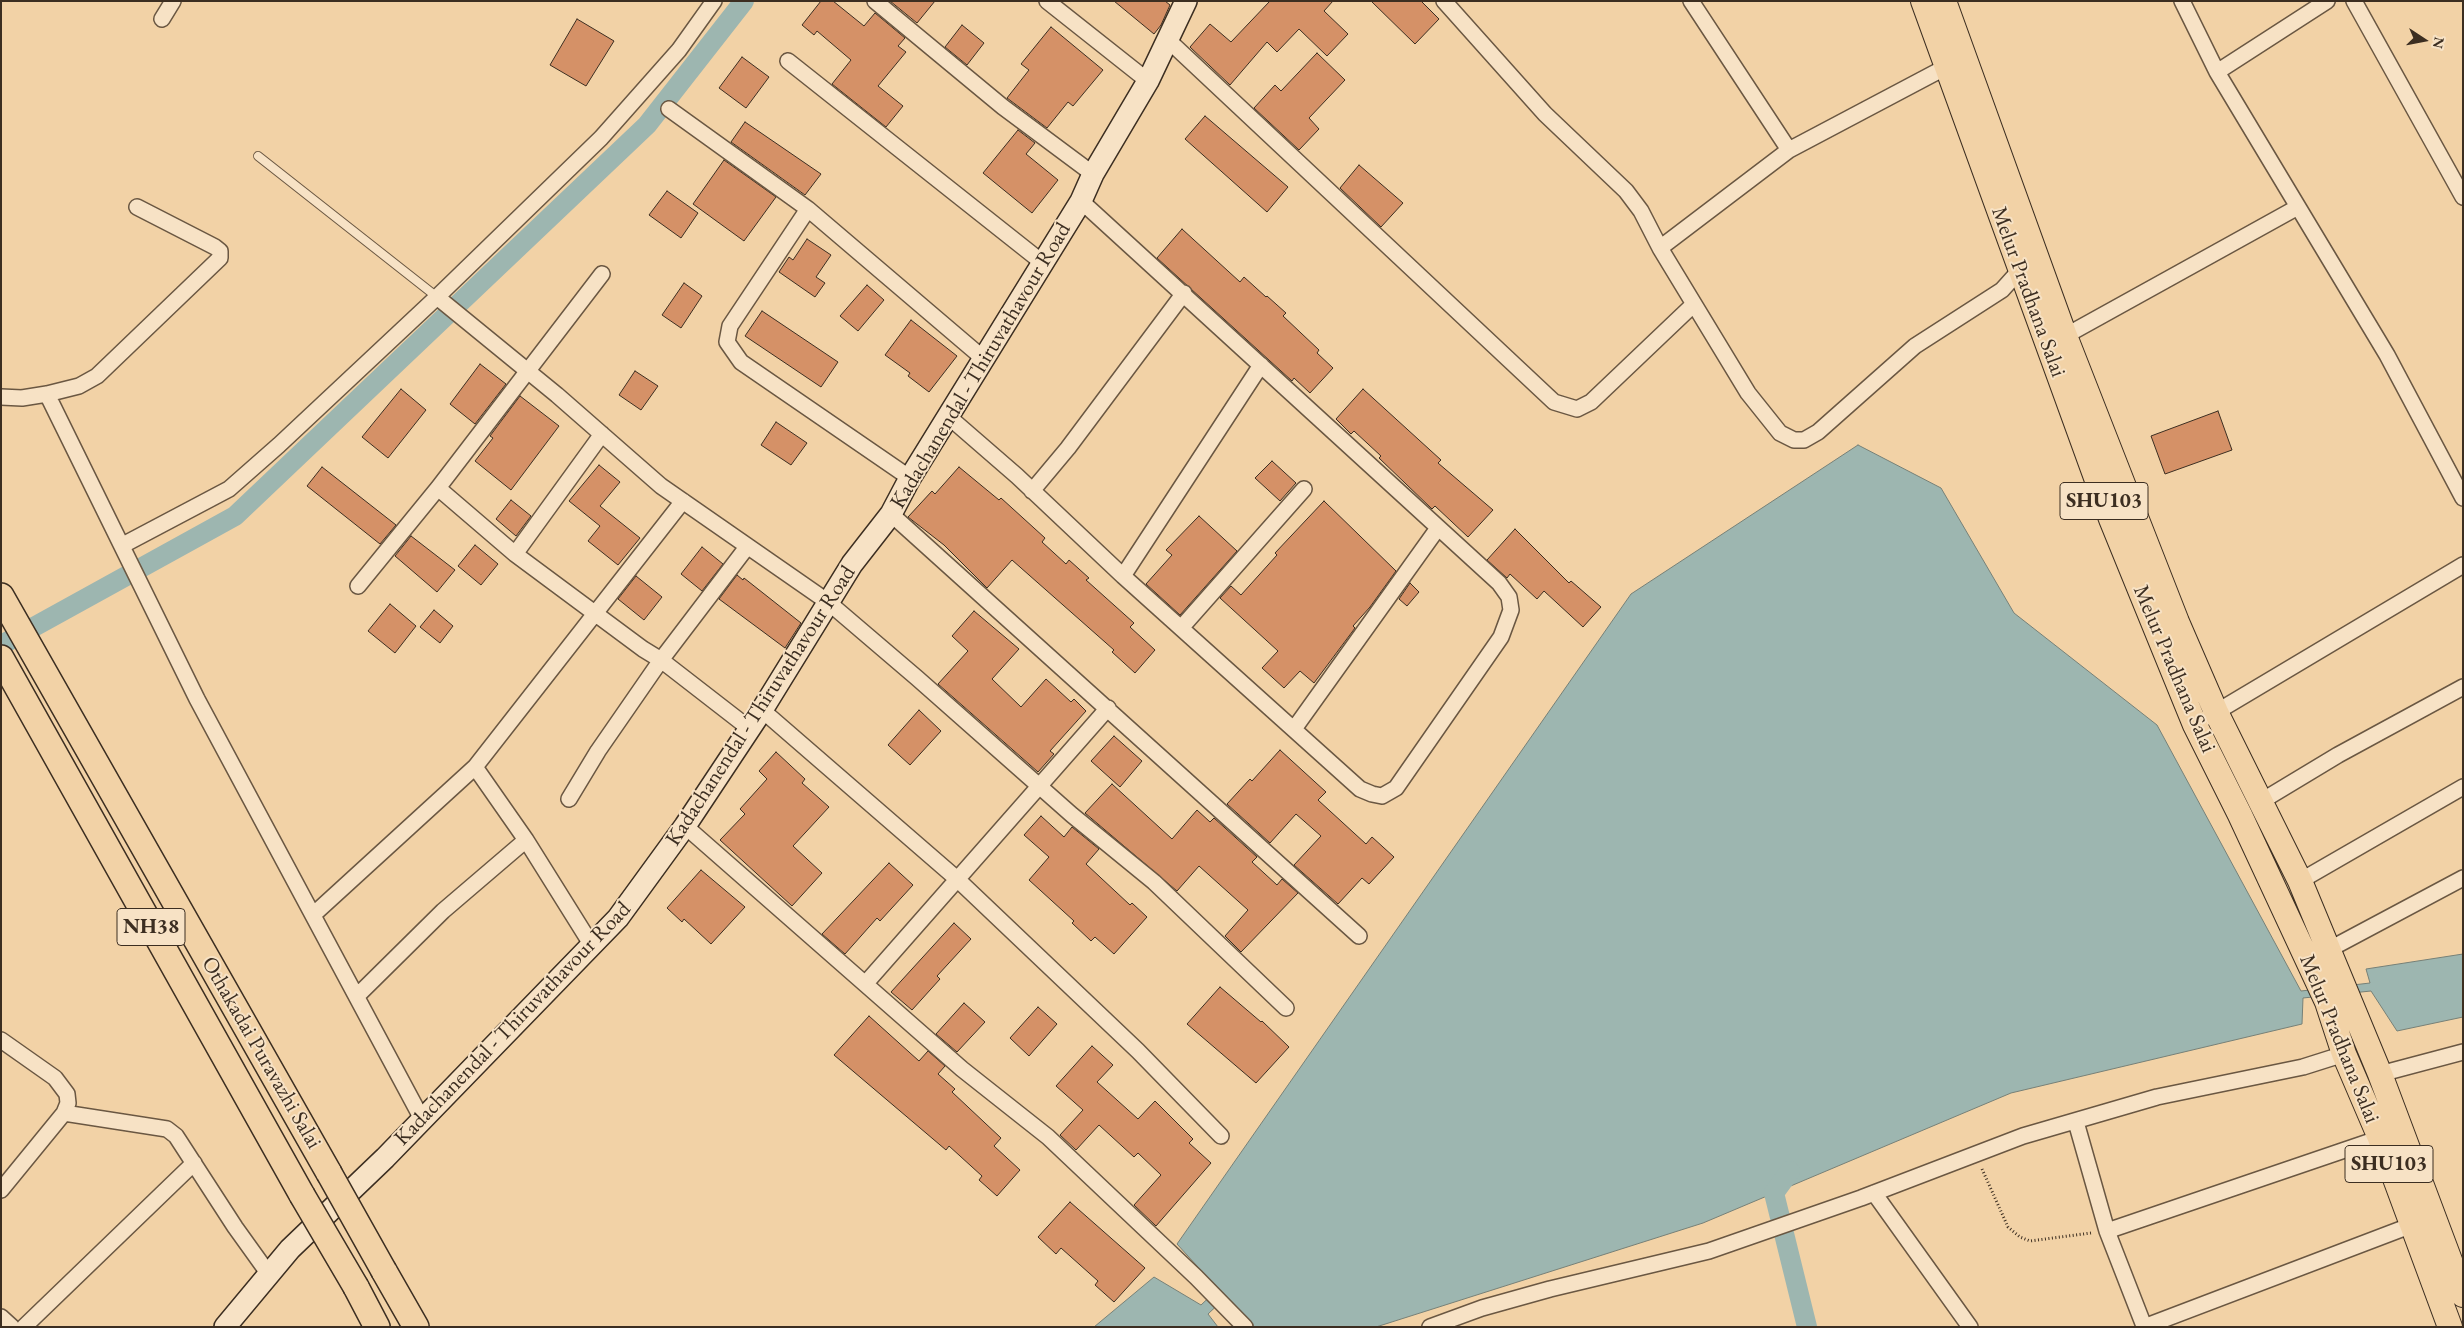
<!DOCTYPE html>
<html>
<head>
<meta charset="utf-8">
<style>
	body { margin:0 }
	#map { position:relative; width:2464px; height:1328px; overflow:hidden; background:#f2d2a6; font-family:"EB Garamond",serif }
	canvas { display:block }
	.frame { position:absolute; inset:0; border:2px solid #3c2e21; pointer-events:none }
	.north { position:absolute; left:2399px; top:15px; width:50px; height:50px; -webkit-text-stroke:4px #f7e2c5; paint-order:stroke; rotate:101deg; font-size:14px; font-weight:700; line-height:20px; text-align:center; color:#3c2e21 }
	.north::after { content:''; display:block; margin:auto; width:18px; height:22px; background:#3c2e21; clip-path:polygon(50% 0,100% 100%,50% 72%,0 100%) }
</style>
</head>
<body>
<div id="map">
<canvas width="2464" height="1328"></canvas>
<div class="frame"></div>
<div class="north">N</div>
</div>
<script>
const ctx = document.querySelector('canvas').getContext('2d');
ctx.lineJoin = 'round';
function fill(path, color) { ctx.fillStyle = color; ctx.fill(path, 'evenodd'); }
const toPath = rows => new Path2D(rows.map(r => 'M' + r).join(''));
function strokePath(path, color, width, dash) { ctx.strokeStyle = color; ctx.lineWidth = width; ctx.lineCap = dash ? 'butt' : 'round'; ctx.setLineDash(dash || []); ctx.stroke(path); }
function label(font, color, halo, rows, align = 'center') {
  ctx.font = font + ' "EB Garamond",serif'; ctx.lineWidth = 4; ctx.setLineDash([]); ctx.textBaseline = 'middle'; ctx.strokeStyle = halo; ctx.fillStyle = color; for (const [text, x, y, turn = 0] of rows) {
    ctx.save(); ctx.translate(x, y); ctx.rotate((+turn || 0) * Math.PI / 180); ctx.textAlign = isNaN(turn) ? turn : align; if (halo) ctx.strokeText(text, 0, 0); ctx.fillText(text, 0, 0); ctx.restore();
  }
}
const water = toPath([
	[1858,445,1941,488,2014,613,2157,725,2301,991,2370,983,2366,969,2463,954,2463,1017,2397,1031,2371,991,2303,998,2302,1024,2011,1093,1703,1223,1376,1327,1253,1327,1225,1298,1208,1314,1218,1327,1094,1327,1154,1277,1201,1305,1218,1289,1177,1244,1631,594,1858,445]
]);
fill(water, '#9db6b0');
strokePath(water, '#768077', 1);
strokePath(toPath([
	[1,645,235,516,647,125,744,1],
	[1790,1171,1774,1193,1807,1327]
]), '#9db6b0', 20);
const building = toPath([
	[821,1,833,1,864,26,875,13,905,38,898,46,906,52,878,86,903,106,886,127,832,84,851,60,817,31,814,35,802,25,821,1],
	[890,1,935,1,917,23,890,1],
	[1114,1,1165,1,1170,5,1161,25,1154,34,1114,1],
	[1270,1,1333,1,1324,11,1348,34,1327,56,1299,29,1277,52,1267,42,1230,85,1190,47,1210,24,1231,42,1270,1],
	[1371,1,1421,1,1439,19,1415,44,1371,1],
	[577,19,614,41,586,86,550,65,577,19],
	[962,25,984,43,967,65,945,47,962,25],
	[1051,27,1103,70,1073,106,1068,102,1047,128,1007,98,1029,70,1021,64,1051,27],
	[1317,53,1345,80,1309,118,1319,129,1299,150,1254,108,1275,85,1281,91,1317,53],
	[742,57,769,77,746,108,719,88,742,57],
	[1205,116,1288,187,1267,212,1185,139,1205,116],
	[745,122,821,174,805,195,731,142,745,122],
	[1018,130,1035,143,1026,154,1058,180,1032,213,983,173,1018,130],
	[724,160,776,197,744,241,693,204,724,160],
	[1359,165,1403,203,1381,227,1340,188,1359,165],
	[667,191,698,213,681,238,649,215,667,191],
	[1182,229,1240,282,1244,277,1266,297,1267,296,1286,313,1283,316,1319,350,1317,353,1333,368,1310,393,1294,378,1292,381,1157,258,1182,229],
	[807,239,831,255,816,277,825,283,815,297,779,272,789,257,793,260,807,239],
	[684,283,702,296,681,328,662,315,684,283],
	[867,285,884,300,858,331,840,316,867,285],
	[762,311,838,362,821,387,745,336,762,311],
	[911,320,957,356,929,392,908,376,910,373,885,355,911,320],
	[480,364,506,384,475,424,450,404,480,364],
	[635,371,658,386,641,410,619,395,635,371],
	[401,389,426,410,388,458,362,437,401,389],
	[1363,389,1441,460,1438,463,1493,510,1468,537,1435,506,1432,509,1379,458,1381,456,1354,431,1351,434,1336,419,1363,389],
	[520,396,559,426,511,490,475,461,493,438,490,436,520,396],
	[2218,411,2232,450,2165,474,2151,436,2218,411],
	[776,422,807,443,791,465,761,445,776,422],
	[1272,461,1296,483,1280,501,1255,478,1272,461],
	[599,465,620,482,600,506,640,538,618,565,588,541,600,526,569,501,599,465],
	[322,467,396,525,380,544,307,486,322,467],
	[959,467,999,500,1001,498,1045,538,1042,542,1066,564,1069,560,1089,578,1086,580,1134,623,1130,627,1155,650,1135,673,1112,652,1114,650,1012,560,987,588,944,545,908,517,932,491,935,494,959,467],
	[511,500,531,516,516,536,496,519,511,500],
	[1324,501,1396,571,1370,607,1353,626,1355,628,1314,683,1300,671,1284,688,1262,668,1278,651,1220,598,1231,586,1241,595,1277,555,1275,553,1324,501],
	[1199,516,1237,551,1180,615,1146,584,1172,555,1166,550,1199,516],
	[1515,529,1569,583,1571,581,1601,607,1583,627,1544,591,1537,599,1510,574,1507,578,1487,560,1515,529],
	[411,536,455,570,437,592,395,556,411,536],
	[475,545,498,564,481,585,458,566,475,545],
	[702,547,723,564,702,591,681,574,702,547],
	[737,575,743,580,744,578,801,623,785,648,719,599,737,575],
	[636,576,662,597,644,620,618,599,636,576],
	[1410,583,1419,592,1407,606,1399,599,1410,583],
	[390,604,416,626,395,653,368,631,390,604],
	[434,610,453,626,440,643,420,627,434,610],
	[974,611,1019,649,992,679,1021,707,1046,679,1071,702,1074,699,1086,711,1050,751,1054,754,1038,772,938,684,968,651,952,636,974,611],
	[919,710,941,731,910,765,888,745,919,710],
	[1114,736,1142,761,1120,787,1091,761,1114,736],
	[1280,750,1326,792,1318,800,1366,844,1372,837,1394,857,1369,884,1362,878,1338,904,1294,865,1321,836,1296,814,1270,843,1227,804,1250,779,1252,781,1280,750],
	[776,752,805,779,802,783,829,807,793,846,822,873,792,906,720,840,745,814,740,809,767,779,759,771,776,752],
	[1112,784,1172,839,1197,810,1210,822,1214,818,1257,857,1252,862,1277,885,1282,879,1298,893,1241,952,1225,936,1248,910,1199,866,1177,891,1085,813,1112,784],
	[1041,816,1064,837,1072,827,1099,849,1086,864,1130,905,1132,903,1147,917,1114,954,1095,937,1091,941,1072,923,1074,921,1029,880,1049,857,1024,835,1041,816],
	[889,863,913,885,880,921,877,918,845,954,822,934,889,863],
	[701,870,745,907,711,944,684,919,682,922,667,908,701,870],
	[954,923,971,939,937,976,940,979,912,1010,891,992,954,923],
	[1220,987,1261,1022,1262,1021,1289,1047,1256,1083,1187,1024,1220,987],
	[964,1003,985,1022,957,1052,936,1034,964,1003],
	[1038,1007,1057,1024,1029,1056,1010,1038,1038,1007],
	[869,1016,919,1061,928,1051,945,1066,938,1074,955,1089,952,1092,1001,1138,994,1146,1020,1170,997,1196,979,1180,982,1176,949,1146,946,1150,834,1055,869,1016],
	[1092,1046,1113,1065,1097,1082,1138,1119,1155,1101,1193,1139,1189,1143,1211,1163,1156,1226,1134,1205,1161,1175,1138,1153,1134,1157,1099,1125,1076,1150,1060,1135,1083,1110,1056,1086,1092,1046],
	[1070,1202,1145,1268,1114,1302,1095,1285,1098,1281,1061,1248,1056,1254,1038,1237,1070,1202]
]);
fill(building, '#d59167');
strokePath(building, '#3c2e21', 1);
const service = toPath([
	[258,156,437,297]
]);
const minor = toPath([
	[875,1,1003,107,1093,174],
	[1047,1,1148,81],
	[1444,1,1545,114,1626,191,1641,211,1660,248],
	[1691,1,1789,150,1660,248,1748,393,1780,433,1794,440,1804,440,1818,432,1915,346,2002,290,2020,270],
	[2182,1,2217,72,2327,1],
	[2354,1,2463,197],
	[162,19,173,1],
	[1168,40,1554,402,1577,409,1591,402,1694,304],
	[788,61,1043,263],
	[2217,72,2387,355,2463,498],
	[669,109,808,209,984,359],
	[1789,150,1946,67],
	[808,209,730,326,727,342,741,362,910,478],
	[437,297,557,395,661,486,828,602,917,678,1072,815,1154,882,1286,1008],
	[2065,336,2298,207],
	[47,394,197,699,422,1119],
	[1,397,22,398,47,394,79,386,97,376,220,258,220,251,215,247,137,207],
	[949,417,1017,476,1123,576,1360,789,1372,794,1382,796,1396,788,1501,637,1511,610,1509,597,1499,583,1081,201],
	[438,488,515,554,643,649,661,660,750,729],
	[1032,491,1068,448,1184,293],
	[891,514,1359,936],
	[123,545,229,489,279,445,437,297,601,138,679,50,714,1],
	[515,554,602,434],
	[1123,576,1261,365],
	[358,586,438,488,602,274],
	[1181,628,1304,489],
	[762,710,957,879,1138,1051,1221,1136],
	[2208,717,2463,565],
	[1294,729,1438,528],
	[475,767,526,840,591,944],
	[569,799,598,751,661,660,747,547],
	[2260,802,2338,755,2463,687],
	[685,826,962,1069,1048,1137,1196,1277,1245,1327],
	[2300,881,2463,787],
	[313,915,475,767,683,501],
	[2328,950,2463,878],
	[866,983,1108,708],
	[357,996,443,911,526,840],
	[1,1040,55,1078,67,1094,68,1103,64,1113,1,1190],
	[2380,1074,2463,1052],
	[64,1113,167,1129,176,1136,235,1227,268,1273],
	[2076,1122,2107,1231,2144,1326],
	[1874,1193,1970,1327],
	[2107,1231,2380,1138],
	[1,1317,12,1327],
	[24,1327,194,1163],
	[1430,1327,1482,1308,1550,1289,1709,1251,1861,1198,2023,1136,2157,1097,2303,1067,2344,1054],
	[2144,1327,2412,1225]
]);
const secondary = toPath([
	[225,1327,290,1249,385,1158,618,918,685,826,762,710,852,564,891,514,910,478,1081,201,1093,174,1148,81,1186,1]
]);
const primary = toPath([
	[1923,1,2111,519,2195,725,2240,815,2327,1002,2344,1054,2380,1138,2450,1327],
	[1944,1,2065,336,2177,622,2216,712,2300,881,2380,1074,2463,1295]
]);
const trunk = toPath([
	[1,596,329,1173],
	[1,658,302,1195],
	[384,1271,416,1327],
	[356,1287,377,1327]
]);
strokePath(service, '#6a5742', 10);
strokePath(minor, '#6a5742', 18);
strokePath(secondary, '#3c2e21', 24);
strokePath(primary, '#3c2e21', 26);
strokePath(trunk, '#3c2e21', 28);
strokePath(toPath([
	[1982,1169,2008,1227,2020,1237,2030,1241,2091,1233]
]), '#3c2e21', 3, [1, 2.5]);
strokePath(service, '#f7e2c5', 8);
strokePath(minor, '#f7e2c5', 15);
strokePath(secondary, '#f7e2c5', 21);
strokePath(primary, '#f2d2a6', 24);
strokePath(trunk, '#f2d2a6', 25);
const trunkBridge = toPath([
	[329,1173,384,1271],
	[302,1195,356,1287]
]);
strokePath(trunkBridge, '#3c2e21', 28, []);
strokePath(trunkBridge, '#f2d2a6', 25);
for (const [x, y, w] of [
	[2104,501,88],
	[151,927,68],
	[2389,1164,88]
]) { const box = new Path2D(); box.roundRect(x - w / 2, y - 18.5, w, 37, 4); ctx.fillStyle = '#f7e2c5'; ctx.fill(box); strokePath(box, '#3c2e21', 1); }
label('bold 21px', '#3c2e21', null, [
	["SHU103",2104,501],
	["NH38",151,927],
	["SHU103",2389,1164]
]);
label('22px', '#3c2e21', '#f7e2c5', [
	["Melur Pradhana Salai",2028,292,70],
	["Kadachanendal - Thiruvathavour Road",981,366,-59],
	["Melur Pradhana Salai",2174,669,67],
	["Kadachanendal - Thiruvathavour Road",761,706,-57],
	["Kadachanendal - Thiruvathavour Road",513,1024,-46],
	["Melur Pradhana Salai",2339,1039,68],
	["Othakadai Puravazhi Salai",261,1053,60]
]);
</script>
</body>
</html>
